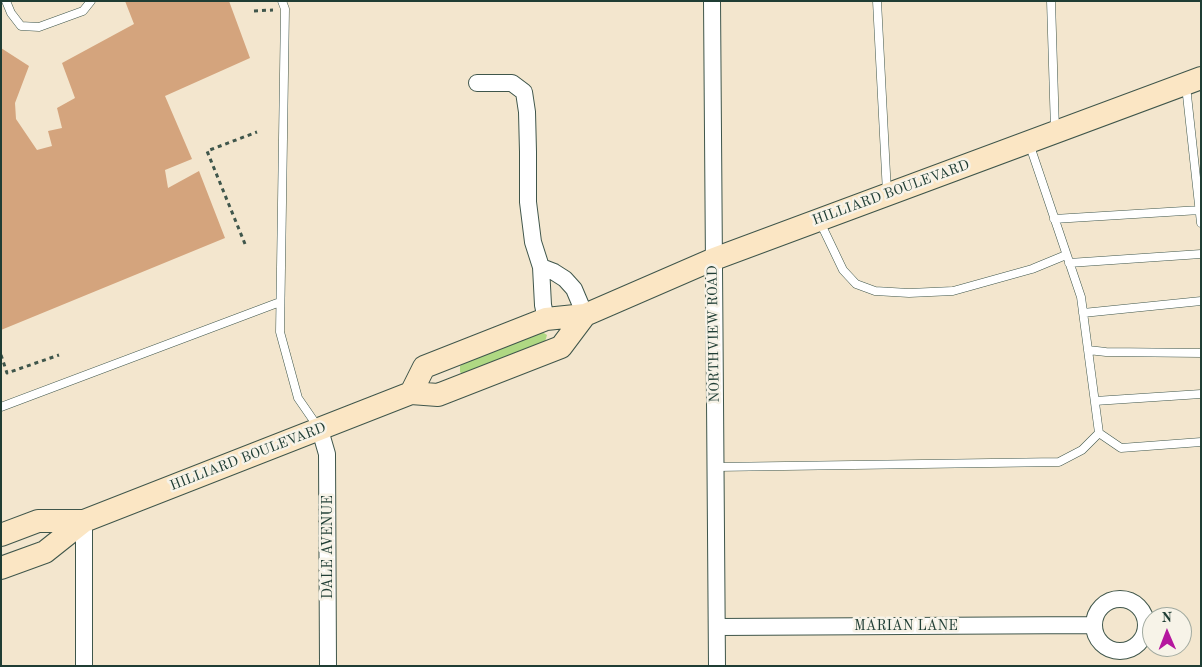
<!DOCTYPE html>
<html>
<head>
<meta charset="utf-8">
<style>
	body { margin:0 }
	#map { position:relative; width:1202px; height:667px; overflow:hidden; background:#f3e6ce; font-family:"Old Standard TT",serif }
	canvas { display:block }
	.frame { position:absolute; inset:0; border:2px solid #1f3d34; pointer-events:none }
	.north { position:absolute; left:1142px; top:607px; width:50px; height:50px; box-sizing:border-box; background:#f7f3e8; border:1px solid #a1aaa0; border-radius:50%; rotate:359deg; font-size:14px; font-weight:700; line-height:20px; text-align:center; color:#1f3d34 }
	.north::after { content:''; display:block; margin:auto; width:18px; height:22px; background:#b5179e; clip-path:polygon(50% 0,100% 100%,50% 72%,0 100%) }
</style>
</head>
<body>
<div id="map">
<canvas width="1202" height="667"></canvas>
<div class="frame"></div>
<div class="north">N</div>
</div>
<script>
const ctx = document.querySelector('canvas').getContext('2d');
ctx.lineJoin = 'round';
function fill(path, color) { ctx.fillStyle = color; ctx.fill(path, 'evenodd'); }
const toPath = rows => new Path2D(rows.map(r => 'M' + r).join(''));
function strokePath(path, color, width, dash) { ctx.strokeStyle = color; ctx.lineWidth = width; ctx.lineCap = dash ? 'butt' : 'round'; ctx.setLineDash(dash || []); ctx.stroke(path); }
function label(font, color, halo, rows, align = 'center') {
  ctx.font = font + ' "Old Standard TT",serif'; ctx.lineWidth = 5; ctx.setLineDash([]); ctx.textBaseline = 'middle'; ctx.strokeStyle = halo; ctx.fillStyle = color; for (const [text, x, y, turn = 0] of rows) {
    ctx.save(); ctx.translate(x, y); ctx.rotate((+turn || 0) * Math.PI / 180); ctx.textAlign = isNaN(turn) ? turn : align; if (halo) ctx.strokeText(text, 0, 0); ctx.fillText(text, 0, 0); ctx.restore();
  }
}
fill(toPath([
	[542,332,547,335,545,342,462,374,460,372,460,366,463,364]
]), '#afd883');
fill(toPath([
	[125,1,229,1,250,58,165,96,192,159,165,170,168,188,199,171,225,238,1,330,1,48,29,66,15,103,16,119,37,150,52,146,48,131,62,128,57,108,75,98,62,63,134,24]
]), '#d4a47d');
const lane = toPath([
	[6,1,11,13,21,26,39,27,83,11,91,1],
	[282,1,285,9,280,332,298,398,318,427],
	[877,1,887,193],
	[1051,1,1055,130],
	[1186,86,1201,223],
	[1054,219,1200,210],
	[820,222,843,270,856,284,875,291,909,293,953,291,1032,269,1066,255],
	[1069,263,1201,254],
	[1083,313,1201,301],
	[1088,350,1106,352,1201,353],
	[1095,401,1201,394],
	[1,407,280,302],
	[1099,433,1121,448,1201,442],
	[716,467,1059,462,1082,450,1099,433,1081,297,1029,143]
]);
const street = toPath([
	[712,1,717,666],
	[477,83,512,83,524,92,527,112,528,152,528,202,533,242,541,267,543,305,546,319],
	[541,267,554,272,565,279,574,289,585,315],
	[320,430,327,454,328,666],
	'1094 625a26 26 0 1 1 52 0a26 26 0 1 1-52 0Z',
	[717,627,1094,625],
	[84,666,84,521]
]);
const secondary = toPath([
	[411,393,424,367,546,319,585,315,714,259,1201,78],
	[1,535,38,521,84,521],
	[1,568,45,552,84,521,411,393,438,395,561,347,585,315]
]);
strokePath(lane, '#3f564b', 9);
strokePath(street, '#3f564b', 18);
strokePath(secondary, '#3f564b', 24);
strokePath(toPath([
	[254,11,273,10],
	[245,244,207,151,257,132],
	[1,355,7,373,59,355]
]), '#3f564b', 3, [4, 4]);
strokePath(lane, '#fff', 8);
strokePath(street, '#fff', 16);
strokePath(secondary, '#fbe6c4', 22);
label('14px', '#1f3d34', '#f7f3e8', [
	["HILLIARD BOULEVARD",891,193,-20],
	["NORTHVIEW ROAD",714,334,-91],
	["HILLIARD BOULEVARD",248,457,-21],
	["DALE AVENUE",328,547,-90],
	["MARIAN LANE",906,626]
]);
</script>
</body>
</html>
